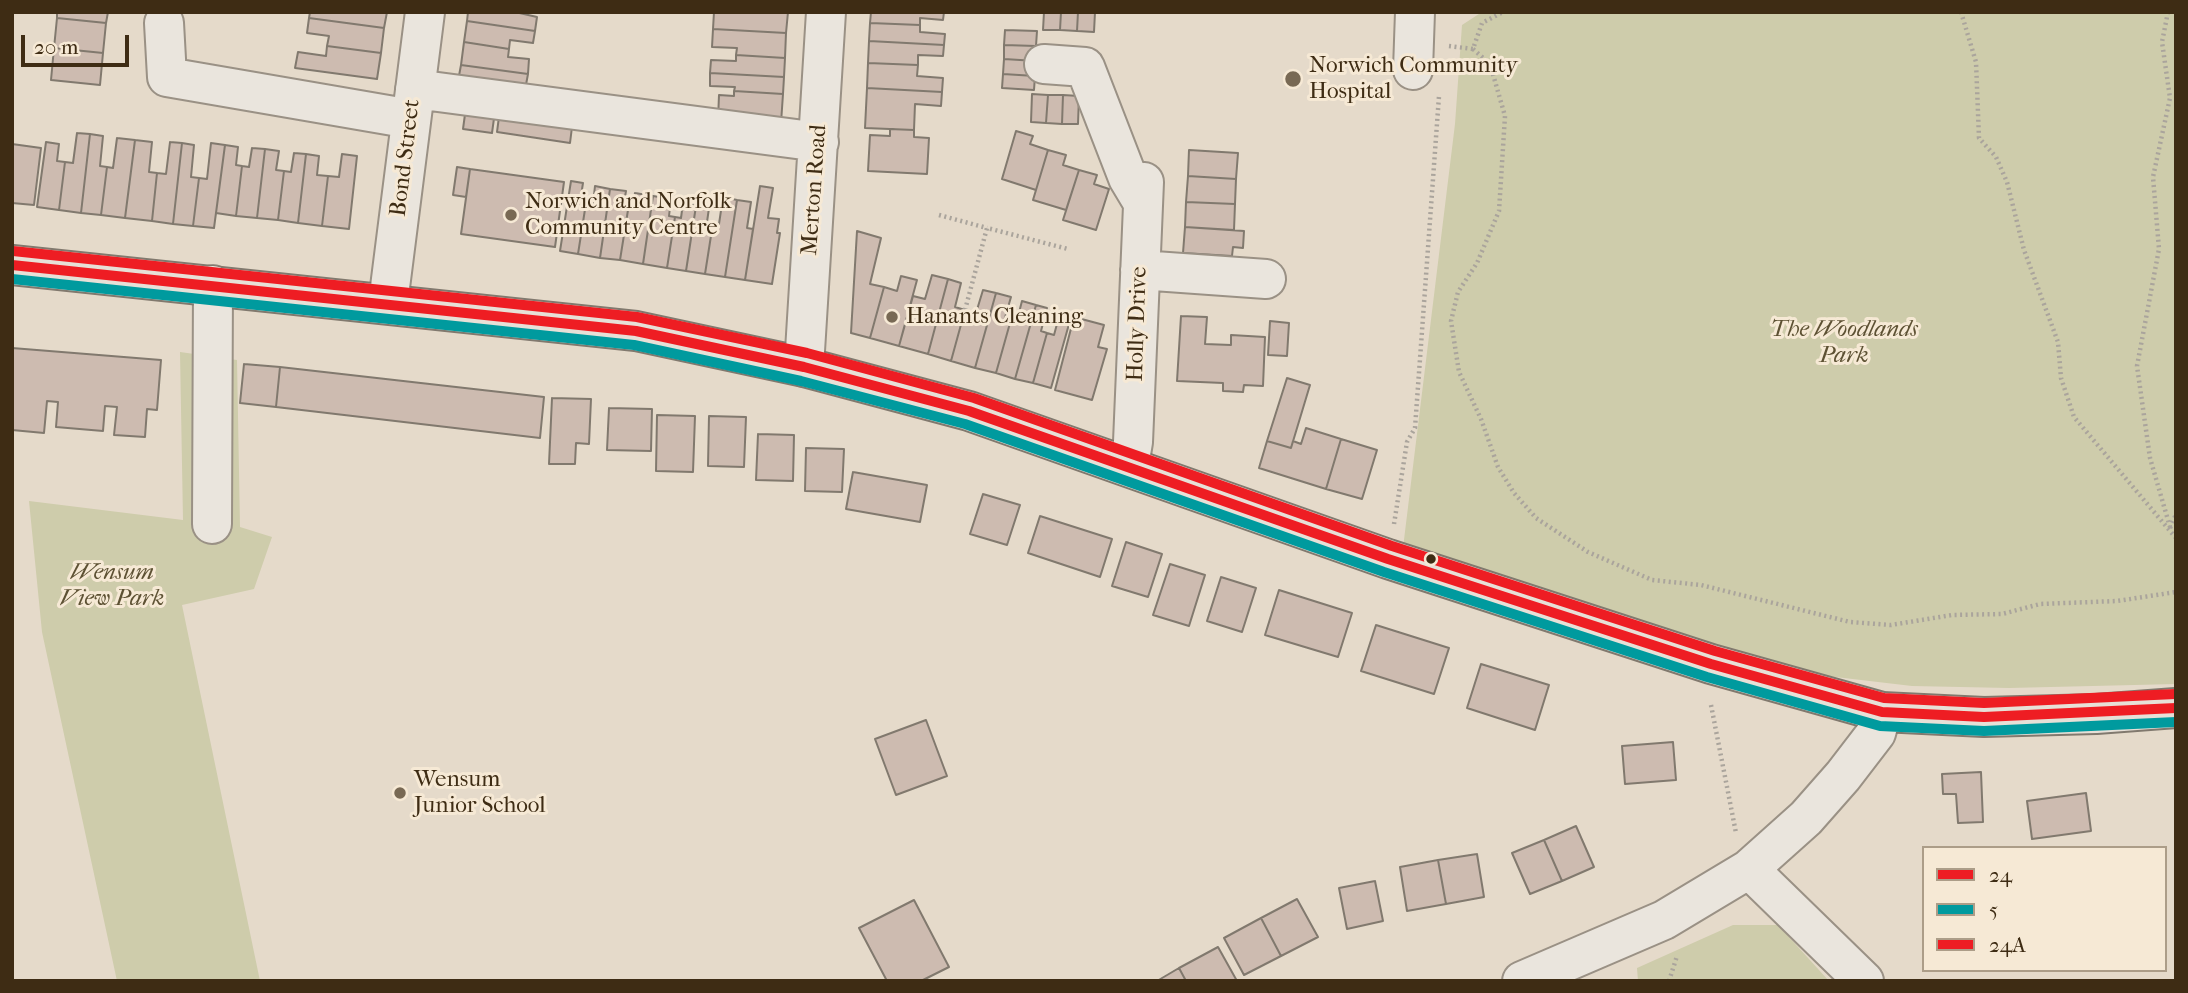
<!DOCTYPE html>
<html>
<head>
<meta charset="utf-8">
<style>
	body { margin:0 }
	#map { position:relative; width:2188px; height:993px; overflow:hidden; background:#e5daca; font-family:"IM FELL French Canon",serif }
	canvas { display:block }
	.frame { position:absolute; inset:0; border:14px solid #3e2c14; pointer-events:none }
	.legend { position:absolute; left:1922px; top:846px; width:245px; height:126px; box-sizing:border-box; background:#f6e9d5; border:2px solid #ac9d88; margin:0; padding:9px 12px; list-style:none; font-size:21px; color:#3e2c14 }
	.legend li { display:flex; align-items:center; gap:14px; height:35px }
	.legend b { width:35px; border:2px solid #ac9d88 }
	.scale { position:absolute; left:21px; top:35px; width:108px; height:32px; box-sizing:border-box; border:4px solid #3e2c14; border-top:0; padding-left:9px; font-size:21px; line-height:24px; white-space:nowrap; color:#3e2c14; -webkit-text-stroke:5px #f6e9d5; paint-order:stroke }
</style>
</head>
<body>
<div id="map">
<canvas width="2188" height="993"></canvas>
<div class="frame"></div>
<ul class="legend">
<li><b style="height:9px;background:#ee1d23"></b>24</li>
<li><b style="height:9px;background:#009a9e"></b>5</li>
<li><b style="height:9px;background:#ee1d23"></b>24A</li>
</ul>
<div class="scale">20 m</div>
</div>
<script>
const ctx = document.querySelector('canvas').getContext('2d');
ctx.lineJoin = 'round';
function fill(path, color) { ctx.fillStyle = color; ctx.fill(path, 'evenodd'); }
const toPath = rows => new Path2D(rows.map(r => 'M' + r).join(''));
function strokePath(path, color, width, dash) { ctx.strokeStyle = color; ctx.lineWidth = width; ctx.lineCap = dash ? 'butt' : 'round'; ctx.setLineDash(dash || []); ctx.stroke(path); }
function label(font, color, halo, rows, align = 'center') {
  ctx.font = font + ' "IM FELL French Canon",serif'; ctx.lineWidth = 6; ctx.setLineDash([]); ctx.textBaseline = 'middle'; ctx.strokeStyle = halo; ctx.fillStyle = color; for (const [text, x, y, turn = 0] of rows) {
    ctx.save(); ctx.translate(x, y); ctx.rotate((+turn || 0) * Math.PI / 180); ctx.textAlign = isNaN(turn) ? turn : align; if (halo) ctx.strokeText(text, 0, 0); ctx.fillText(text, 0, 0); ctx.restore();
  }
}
fill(toPath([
	[1482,12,2176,12,2176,684,2009,688,1912,686,1793,672,1402,556,1455,124,1462,25],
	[180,352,237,360,240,527,272,537,254,589,182,605,260,981,117,981,42,632,29,501,183,520],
	[1733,925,1778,925,1829,981,1638,981,1637,968]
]), '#ceccab');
const building = toPath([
	[57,12,108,12,106,23,57,18,57,12],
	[310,12,387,12,384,28,309,18,310,12],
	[468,12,515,12,537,17,535,31,467,21,468,12],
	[714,12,788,12,786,33,713,29,714,12],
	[871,12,944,12,943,20,920,18,920,25,870,23,871,12],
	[1044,12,1061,12,1060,30,1043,30,1044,12],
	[1061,12,1078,12,1077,31,1060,30,1061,12],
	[1078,12,1095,12,1094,32,1077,31,1078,12],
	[57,18,106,23,103,53,54,48,57,18],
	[309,18,384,28,381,53,327,46,329,36,307,33,309,18],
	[467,21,535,31,533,43,510,40,509,49,464,42,467,21],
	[870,23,920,25,920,32,945,34,944,45,869,41,870,23],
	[713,29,786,33,785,58,736,55,737,48,712,47,713,29],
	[1005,30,1037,31,1036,46,1004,45,1005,30],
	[869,41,944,45,943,56,918,55,918,65,868,63,869,41],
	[464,42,509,49,508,57,529,59,528,74,461,65,464,42],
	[1004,45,1036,46,1036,61,1004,59,1004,45],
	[327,46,381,53,377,79,295,68,298,52,326,56,327,46],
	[54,48,103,53,100,85,51,80,54,48],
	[736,55,785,58,784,77,710,73,711,60,736,61,736,55],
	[1004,59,1036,61,1035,76,1003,74,1004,59],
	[868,63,918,65,917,76,943,78,942,92,867,88,868,63],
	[461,65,528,74,525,90,458,81,461,65],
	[710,73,784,77,783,94,734,91,735,87,710,86,710,73],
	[1003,74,1035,76,1034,90,1002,88,1003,74],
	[867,88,942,92,941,106,915,104,914,130,865,128,867,88],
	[734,91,783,94,781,123,718,120,719,95,734,96,734,91],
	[1032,94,1048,95,1046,123,1031,122,1032,94],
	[1048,95,1063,95,1062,124,1046,123,1048,95],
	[1063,95,1079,96,1078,124,1062,124,1063,95],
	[466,107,495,111,492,133,463,129,466,107],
	[500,109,573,119,570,143,497,132,500,109],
	[890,129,914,130,914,137,929,138,927,174,868,171,870,135,890,136,890,129],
	[1016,131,1033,136,1030,144,1048,150,1036,190,1002,179,1016,131],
	[77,133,90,134,81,213,59,210,65,162,73,163,77,133],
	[90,134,103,136,100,166,107,167,101,215,81,213,90,134],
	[117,138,135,140,125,218,101,215,107,167,113,168,117,138],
	[135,140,152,142,149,172,157,173,152,221,125,218,135,140],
	[46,142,59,144,57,161,65,162,59,210,37,207,46,142],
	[170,142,182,143,173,224,152,221,157,173,166,174,170,142],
	[182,143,194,145,191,177,199,178,193,226,173,224,182,143],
	[211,143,225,145,214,228,193,226,199,178,207,179,211,143],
	[12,144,41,148,34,205,12,203,12,144],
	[225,145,238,147,236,165,242,166,236,216,216,213,225,145],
	[252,148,265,149,257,218,236,216,242,166,249,167,252,148],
	[265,149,279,151,276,170,284,171,278,220,257,218,265,149],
	[1048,150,1066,155,1063,165,1079,170,1066,210,1033,200,1048,150],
	[1189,150,1238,153,1236,179,1188,176,1189,150],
	[294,153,306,154,298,223,278,220,284,171,291,172,294,153],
	[306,154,319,156,317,175,328,176,322,226,298,223,306,154],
	[342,154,357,156,349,229,322,226,328,176,339,177,342,154],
	[457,167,470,169,466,197,453,195,457,167],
	[470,169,564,182,555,247,461,234,470,169],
	[1079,170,1097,175,1094,184,1109,189,1096,230,1063,220,1079,170],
	[1188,176,1236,179,1235,204,1186,202,1188,176],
	[571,181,583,183,580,202,586,203,578,254,560,251,571,181],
	[595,186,610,189,600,258,578,254,586,203,593,204,595,186],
	[760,186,773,188,768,218,779,219,777,233,780,233,772,284,745,280,760,186],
	[610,189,626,191,623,209,628,210,620,260,600,258,610,189],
	[635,193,653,196,643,264,620,260,628,210,632,210,635,193],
	[653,196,671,199,669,216,675,217,667,268,643,264,653,196],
	[723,197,737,200,725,277,705,274,713,223,719,224,723,197],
	[737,200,751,202,747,228,753,229,745,280,725,277,737,200],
	[1186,202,1235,204,1234,230,1185,227,1186,202],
	[683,203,696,206,686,271,667,268,675,217,681,218,683,203],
	[696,206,709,208,707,222,713,223,705,274,686,271,696,206],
	[1185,227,1244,231,1243,248,1233,247,1232,256,1183,253,1185,227],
	[857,231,881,238,870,284,884,287,870,338,851,333,857,231],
	[932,275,948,279,928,354,899,346,913,296,925,299,932,275],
	[901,276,917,280,899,346,870,338,884,287,897,291,901,276],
	[948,279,961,283,955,307,965,310,951,361,928,354,948,279],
	[983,290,996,293,975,368,951,361,965,310,976,313,983,290],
	[996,293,1011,297,1004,321,1010,323,996,373,975,368,996,293],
	[1022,301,1036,305,1015,379,996,373,1010,323,1016,324,1022,301],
	[1036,305,1047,308,1041,331,1047,333,1033,383,1015,379,1036,305],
	[1060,313,1071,317,1051,388,1033,383,1047,333,1054,335,1060,313],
	[1181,316,1207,317,1205,344,1231,345,1231,335,1265,337,1263,386,1244,385,1243,392,1223,391,1223,383,1177,381,1181,316],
	[1074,317,1104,325,1098,347,1107,349,1092,400,1055,390,1074,317],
	[1270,321,1289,323,1287,356,1268,355,1270,321],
	[12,348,161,360,157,410,147,409,145,437,114,435,117,407,105,406,103,431,56,427,58,402,47,401,44,433,12,430,12,348],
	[244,364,280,367,276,407,240,403,244,364],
	[280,367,544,397,540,438,276,407,280,367],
	[1287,378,1310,385,1291,448,1267,441,1287,378],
	[552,398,591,399,589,444,576,443,575,464,549,464,552,398],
	[609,408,652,409,651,451,607,450,609,408],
	[657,415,695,416,693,472,656,471,657,415],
	[709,416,746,417,744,467,708,466,709,416],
	[1306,428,1341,439,1326,489,1259,468,1267,441,1291,448,1293,441,1301,444,1306,428],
	[758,434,794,435,793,481,756,480,758,434],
	[1341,439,1377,450,1362,499,1326,489,1341,439],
	[806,448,844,449,842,492,805,491,806,448],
	[853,472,927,485,920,522,846,509,853,472],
	[983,494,1020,505,1007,545,970,534,983,494],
	[1040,516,1112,539,1100,577,1028,553,1040,516],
	[1126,542,1162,554,1148,597,1112,586,1126,542],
	[1170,564,1205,575,1189,626,1153,615,1170,564],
	[1221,577,1256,588,1242,632,1207,621,1221,577],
	[1279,590,1352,613,1338,657,1265,635,1279,590],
	[1376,625,1449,648,1434,694,1361,671,1376,625],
	[1481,664,1549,685,1535,730,1467,708,1481,664],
	[926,720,947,776,896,795,875,739,926,720],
	[1673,742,1676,780,1625,784,1622,746,1673,742],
	[1981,772,1983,822,1958,823,1956,794,1943,794,1942,774,1981,772],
	[2086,793,2091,831,2032,839,2027,801,2086,793],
	[1576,826,1594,867,1562,881,1544,840,1576,826],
	[1544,840,1562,881,1530,894,1512,853,1544,840],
	[1477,854,1484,897,1446,904,1438,860,1477,854],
	[1438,860,1446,904,1407,911,1400,867,1438,860],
	[1375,881,1383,921,1347,929,1339,888,1375,881],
	[1297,899,1318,937,1281,956,1261,918,1297,899],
	[914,900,949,967,921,981,887,981,859,928,914,900],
	[1261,918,1281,956,1244,975,1224,938,1261,918],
	[1218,947,1237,981,1186,981,1179,968,1218,947],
	[1179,968,1186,981,1157,981,1179,968]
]);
fill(building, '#cdbbb0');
strokePath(building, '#81796e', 2);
const minor = toPath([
	[164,23,167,77,411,119],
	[1044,64,1085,67,1128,178,1143,203],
	[1413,70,1415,12],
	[415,89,819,142],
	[1140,270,1266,279],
	[388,303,425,12],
	[804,367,826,12],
	[1129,466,1133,442,1144,182],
	[212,524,213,285],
	[1749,869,1864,981],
	[1522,981,1664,920,1749,869,1806,818,1843,776,1876,733,1882,712]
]);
const major = toPath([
	[12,265,636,331,804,367,969,411,1388,559,1711,664,1882,712,1984,717,2096,714,2176,708]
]);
strokePath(minor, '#9a9185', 42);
strokePath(major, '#81796e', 42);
strokePath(toPath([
	[1961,12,1976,62,1979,138,1996,157,2007,182,2024,250,2058,342,2061,378,2074,417,2176,538],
	[2168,12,2162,42,2170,98,2153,177,2159,249,2137,366,2150,458,2170,527],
	[1449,46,1473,49,1482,23,1503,12],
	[1473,49,1490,64,1505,116,1499,211,1477,263,1458,292,1451,321,1459,372,1481,419,1498,467,1514,493,1536,518,1588,552,1652,580,1701,585,1850,622,1891,625,1952,615,2002,614,2040,604,2117,601,2176,592],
	[939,215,987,228],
	[965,310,987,228,1068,249],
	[1394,524,1407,442,1415,428,1439,96],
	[2170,528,2176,514],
	[1711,705,1736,833],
	[1669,981,1677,956]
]), '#aaa49c', 4.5, [2, 3.5]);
strokePath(minor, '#eae5dd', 38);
strokePath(major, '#e7e0d7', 38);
strokePath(toPath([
	[12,265,636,331,804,367,969,411,1388,559,1711,664,1882,712,1984,717,2176,708]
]), '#ee1d23', 10);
strokePath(toPath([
	[12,279,634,345,801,381,965,424,1384,572,1707,677,1880,726,1984,731,2176,722]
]), '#009a9e', 10);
strokePath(toPath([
	[13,251,637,317,807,353,974,398,1392,546,1715,651,1884,698,1984,703,2175,694]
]), '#ee1d23', 10);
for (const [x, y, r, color] of [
	[1293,79,9,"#786954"],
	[511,215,7,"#786954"],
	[892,317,7,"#786954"],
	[1431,559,6,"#3e2c14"],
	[400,793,7,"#786954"]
]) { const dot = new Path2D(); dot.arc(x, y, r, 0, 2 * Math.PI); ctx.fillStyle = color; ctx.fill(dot); strokePath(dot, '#f6e9d5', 2.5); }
label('23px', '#3e2c14', '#f6e9d5', [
	["Norwich Community",1309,66],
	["Hospital",1309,92],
	["Norwich and Norfolk",525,202],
	["Community Centre",525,228],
	["Hanants Cleaning",906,317],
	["Wensum",414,780],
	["Junior School",414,806]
], 'left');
label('23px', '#3e2c14', '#f6e9d5', [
	["Bond Street",406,158,-83],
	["Merton Road",815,190,-86],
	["Holly Drive",1138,324,-88]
]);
label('italic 23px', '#5d5133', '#f6e9d5', [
	["The Woodlands",1844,330],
	["Park",1844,356],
	["Wensum",112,573],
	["View Park",112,599]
]);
</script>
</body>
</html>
